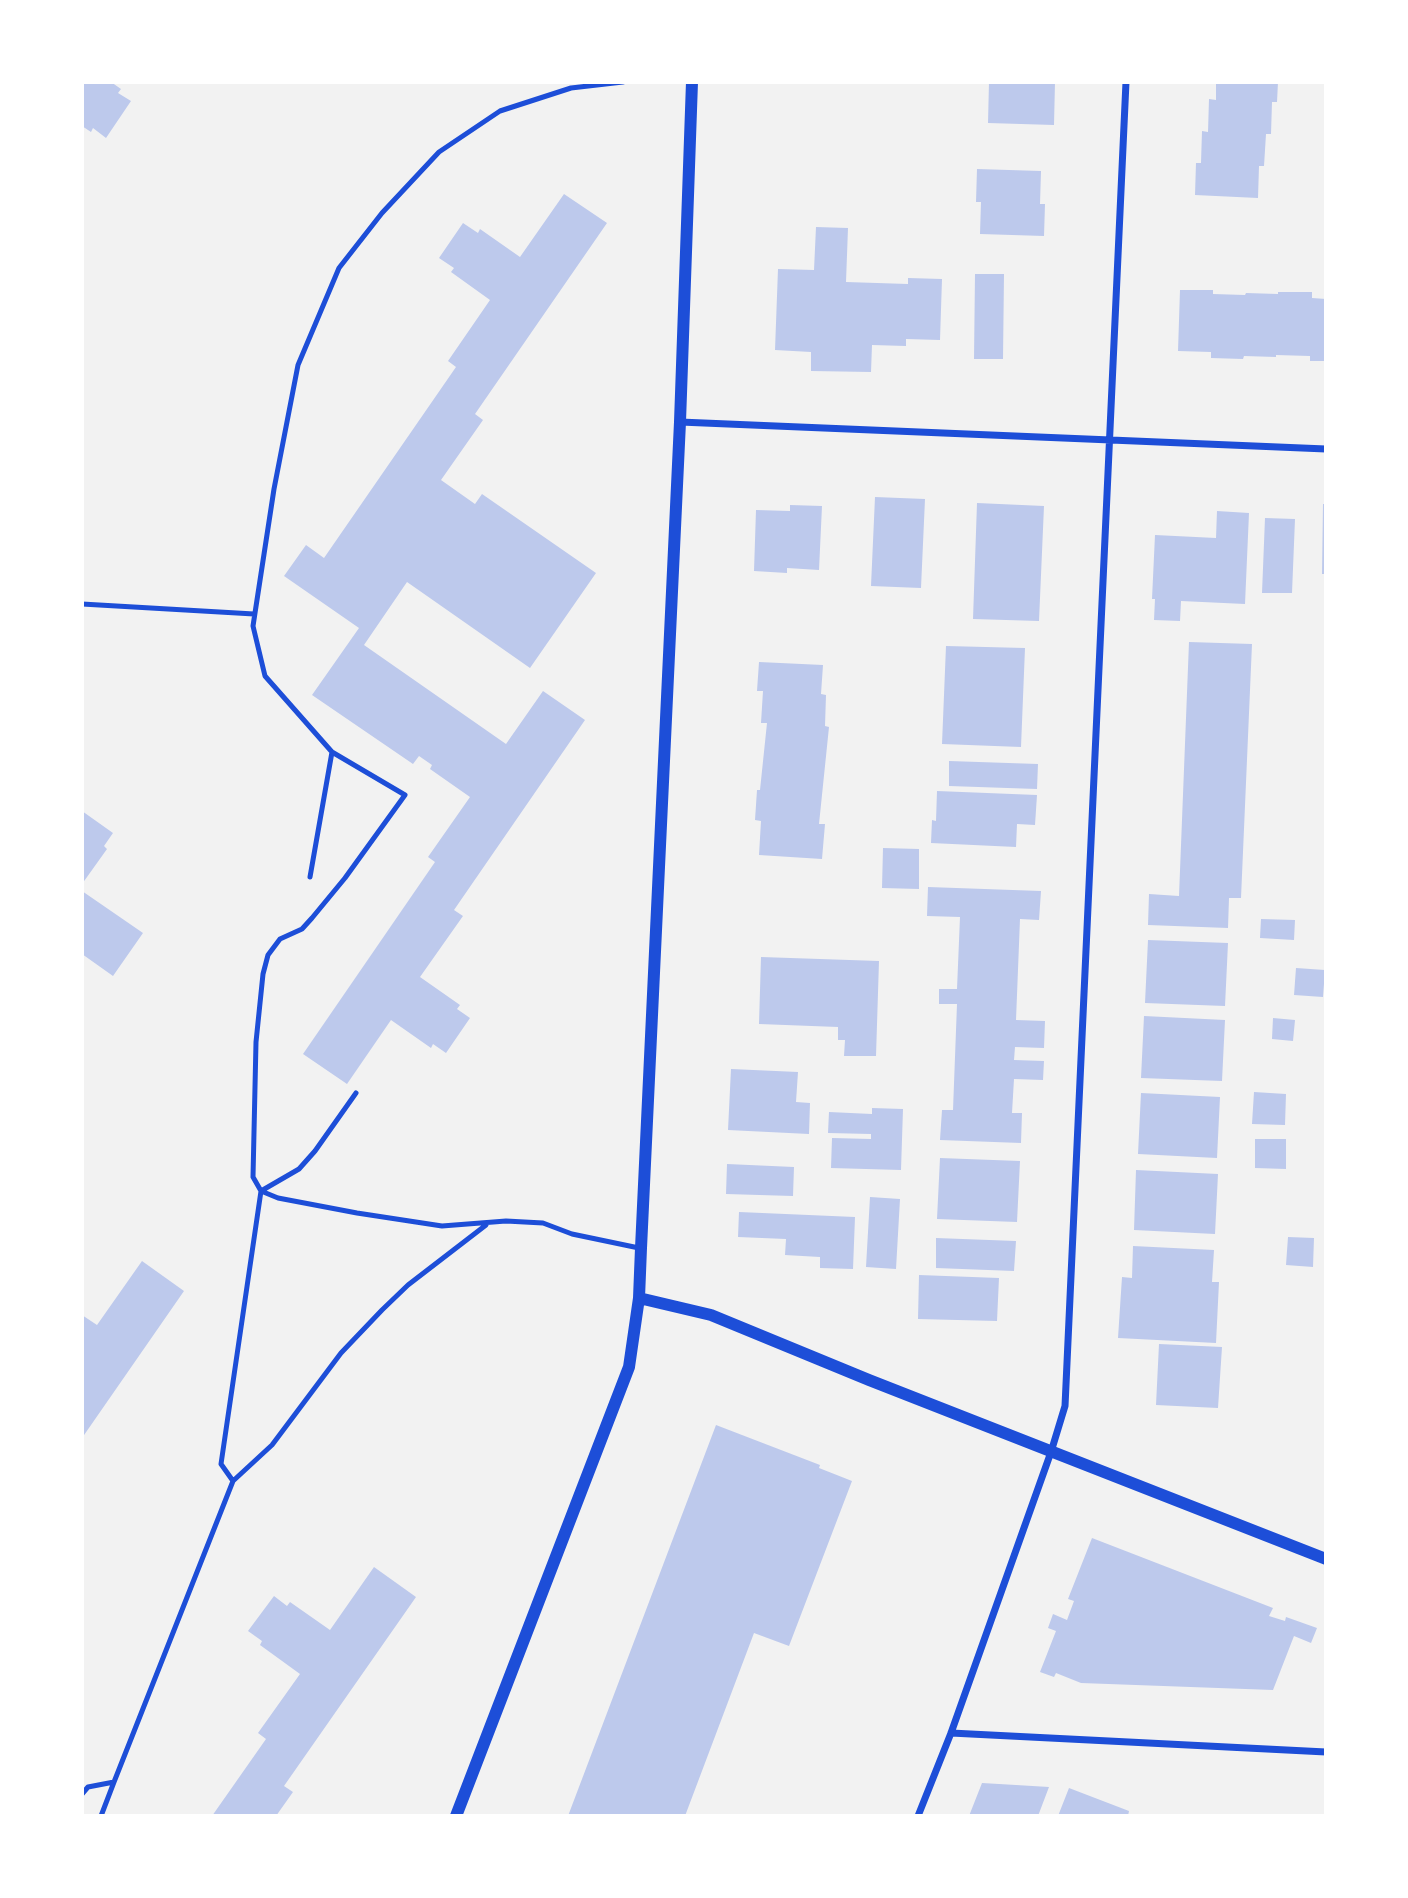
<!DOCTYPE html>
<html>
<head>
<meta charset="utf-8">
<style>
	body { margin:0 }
	#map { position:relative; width:1408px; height:1898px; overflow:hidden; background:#f2f2f2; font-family:"Archivo Narrow",sans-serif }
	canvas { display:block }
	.frame { position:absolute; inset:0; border:84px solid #fff; pointer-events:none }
</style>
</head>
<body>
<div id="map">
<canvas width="1408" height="1898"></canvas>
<div class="frame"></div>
</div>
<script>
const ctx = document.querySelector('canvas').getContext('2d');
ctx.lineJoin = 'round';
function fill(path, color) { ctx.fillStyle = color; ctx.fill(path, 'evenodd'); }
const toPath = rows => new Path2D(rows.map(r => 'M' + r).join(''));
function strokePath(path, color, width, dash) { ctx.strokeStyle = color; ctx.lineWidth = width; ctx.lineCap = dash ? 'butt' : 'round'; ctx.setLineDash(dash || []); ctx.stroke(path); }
fill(toPath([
	[82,82,111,82,121,89,118,93,131,101,106,138,93,128,91,132,82,126],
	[989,82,1055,82,1054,125,988,123],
	[1216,82,1278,82,1277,102,1272,102,1271,134,1266,134,1264,166,1259,166,1258,198,1195,195,1196,163,1201,163,1202,131,1208,132,1209,99,1216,100],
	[977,169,1041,171,1040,204,1045,204,1044,236,980,234,981,202,976,202],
	[564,194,607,223,475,414,483,420,441,480,475,504,482,494,596,573,530,668,407,582,364,645,506,744,543,691,585,720,454,910,463,916,420,977,460,1005,457,1009,470,1018,446,1053,433,1044,431,1048,391,1020,347,1084,303,1054,435,862,428,857,470,797,430,769,432,765,419,756,413,764,312,695,359,628,284,576,306,545,324,558,456,367,448,361,490,300,451,272,454,268,439,258,463,223,478,233,480,229,520,257],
	[816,227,848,228,846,282,908,284,908,278,942,279,940,340,906,339,906,346,872,345,871,372,811,371,811,352,775,350,778,269,814,270],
	[975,274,1004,274,1003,359,974,359],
	[1180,290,1213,290,1213,294,1245,295,1246,293,1278,294,1278,292,1312,292,1312,298,1326,299,1326,361,1310,361,1310,356,1276,355,1276,357,1244,356,1243,359,1211,358,1211,352,1178,351],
	[875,497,925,499,921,588,871,586],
	[977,503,1044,506,1039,621,973,619],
	[1323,504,1326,504,1326,574,1322,574],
	[790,505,822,506,819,570,787,568,787,573,754,571,756,510,790,511],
	[1217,511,1249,513,1245,604,1181,601,1180,621,1154,620,1155,599,1152,599,1155,535,1216,538],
	[1265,518,1295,519,1292,593,1262,593],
	[1189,642,1252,644,1241,898,1229,898,1228,928,1148,925,1149,894,1179,896],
	[946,646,1025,648,1021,747,942,744],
	[759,662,823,665,821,694,826,695,825,726,829,727,819,824,825,824,822,859,759,855,761,821,755,820,757,790,760,790,767,723,761,723,763,691,757,691],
	[949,761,1038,764,1037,789,949,786],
	[937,791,1037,795,1035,825,1017,824,1016,847,931,843,932,820,936,821],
	[82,811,113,833,104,846,107,849,82,884],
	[883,848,919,849,919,889,882,888],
	[928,887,1041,891,1039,920,1020,919,1016,1020,1045,1021,1044,1048,1015,1047,1014,1060,1044,1061,1043,1080,1014,1079,1012,1113,1022,1113,1021,1143,940,1140,942,1110,953,1110,957,1004,939,1004,939,989,957,989,960,917,927,916],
	[82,891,143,933,113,976,82,954],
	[1261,919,1295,920,1294,940,1260,938],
	[1148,940,1228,943,1225,1006,1145,1003],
	[761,957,879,961,876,1056,844,1056,845,1040,838,1040,838,1027,759,1024],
	[1296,968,1325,970,1323,997,1294,995],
	[1144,1016,1225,1020,1222,1081,1141,1078],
	[1273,1018,1295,1020,1293,1041,1272,1039],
	[731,1069,798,1072,796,1102,810,1103,809,1134,728,1130],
	[1254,1092,1286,1094,1285,1125,1252,1124],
	[1141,1093,1220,1097,1217,1158,1138,1154],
	[872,1108,903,1109,901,1170,831,1168,832,1138,871,1139,871,1134,828,1133,829,1112,872,1114],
	[1255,1139,1286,1139,1286,1169,1255,1168],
	[940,1158,1020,1161,1017,1222,937,1219],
	[727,1164,794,1167,793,1196,726,1194],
	[1136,1170,1218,1174,1215,1234,1134,1230],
	[870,1197,900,1199,896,1269,866,1267],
	[739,1212,855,1217,853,1269,820,1268,820,1257,785,1255,786,1239,738,1237],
	[1288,1237,1314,1238,1313,1267,1286,1265],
	[936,1238,1016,1241,1014,1271,936,1268],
	[1133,1246,1214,1250,1212,1282,1219,1282,1216,1343,1118,1338,1122,1277,1132,1278],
	[142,1261,184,1291,82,1438,82,1315,97,1325],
	[919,1275,999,1278,997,1321,918,1319],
	[1159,1344,1222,1347,1218,1408,1156,1405],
	[716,1425,820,1465,819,1468,852,1481,789,1646,754,1633,685,1816,568,1816],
	[1092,1538,1273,1608,1269,1616,1285,1621,1286,1617,1317,1628,1311,1643,1294,1636,1273,1690,1081,1683,1056,1673,1054,1677,1040,1672,1056,1631,1048,1628,1053,1614,1067,1620,1074,1601,1068,1599],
	[374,1567,416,1597,284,1786,293,1792,276,1816,212,1816,266,1739,258,1733,300,1674,260,1645,262,1641,248,1631,274,1596,287,1606,290,1602,330,1630],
	[982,1783,1016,1785,1049,1787,1038,1816,969,1816],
	[1069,1788,1129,1811,1128,1816,1058,1816]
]), '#bdc9ec');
strokePath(toPath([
	[623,82,571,88,500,111,439,152,382,213,339,268,298,365,274,489,253,626,265,676,332,752,405,795,345,878,312,918,302,929,280,939,268,955,263,974,256,1042,253,1177,261,1191,278,1198,357,1213,442,1226,506,1221,543,1223,572,1234,639,1248],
	[82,604,254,614],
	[310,877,332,752],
	[233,1481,272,1445,341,1353,382,1310,408,1285,486,1225],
	[82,1794,88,1787,114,1782,233,1481,221,1464,261,1191,299,1169,315,1151,356,1093],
	[101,1816,114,1782]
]), '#1d4ed8', 5);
strokePath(toPath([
	[680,422,1326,449],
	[951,1733,1326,1752],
	[918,1816,951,1733,1051,1452,1065,1406,1126,82]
]), '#1d4ed8', 7);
strokePath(toPath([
	[639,1298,711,1315,869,1380,1326,1559],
	[456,1816,629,1367,639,1298,641,1248,680,422,692,82]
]), '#1d4ed8', 12);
</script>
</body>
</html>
